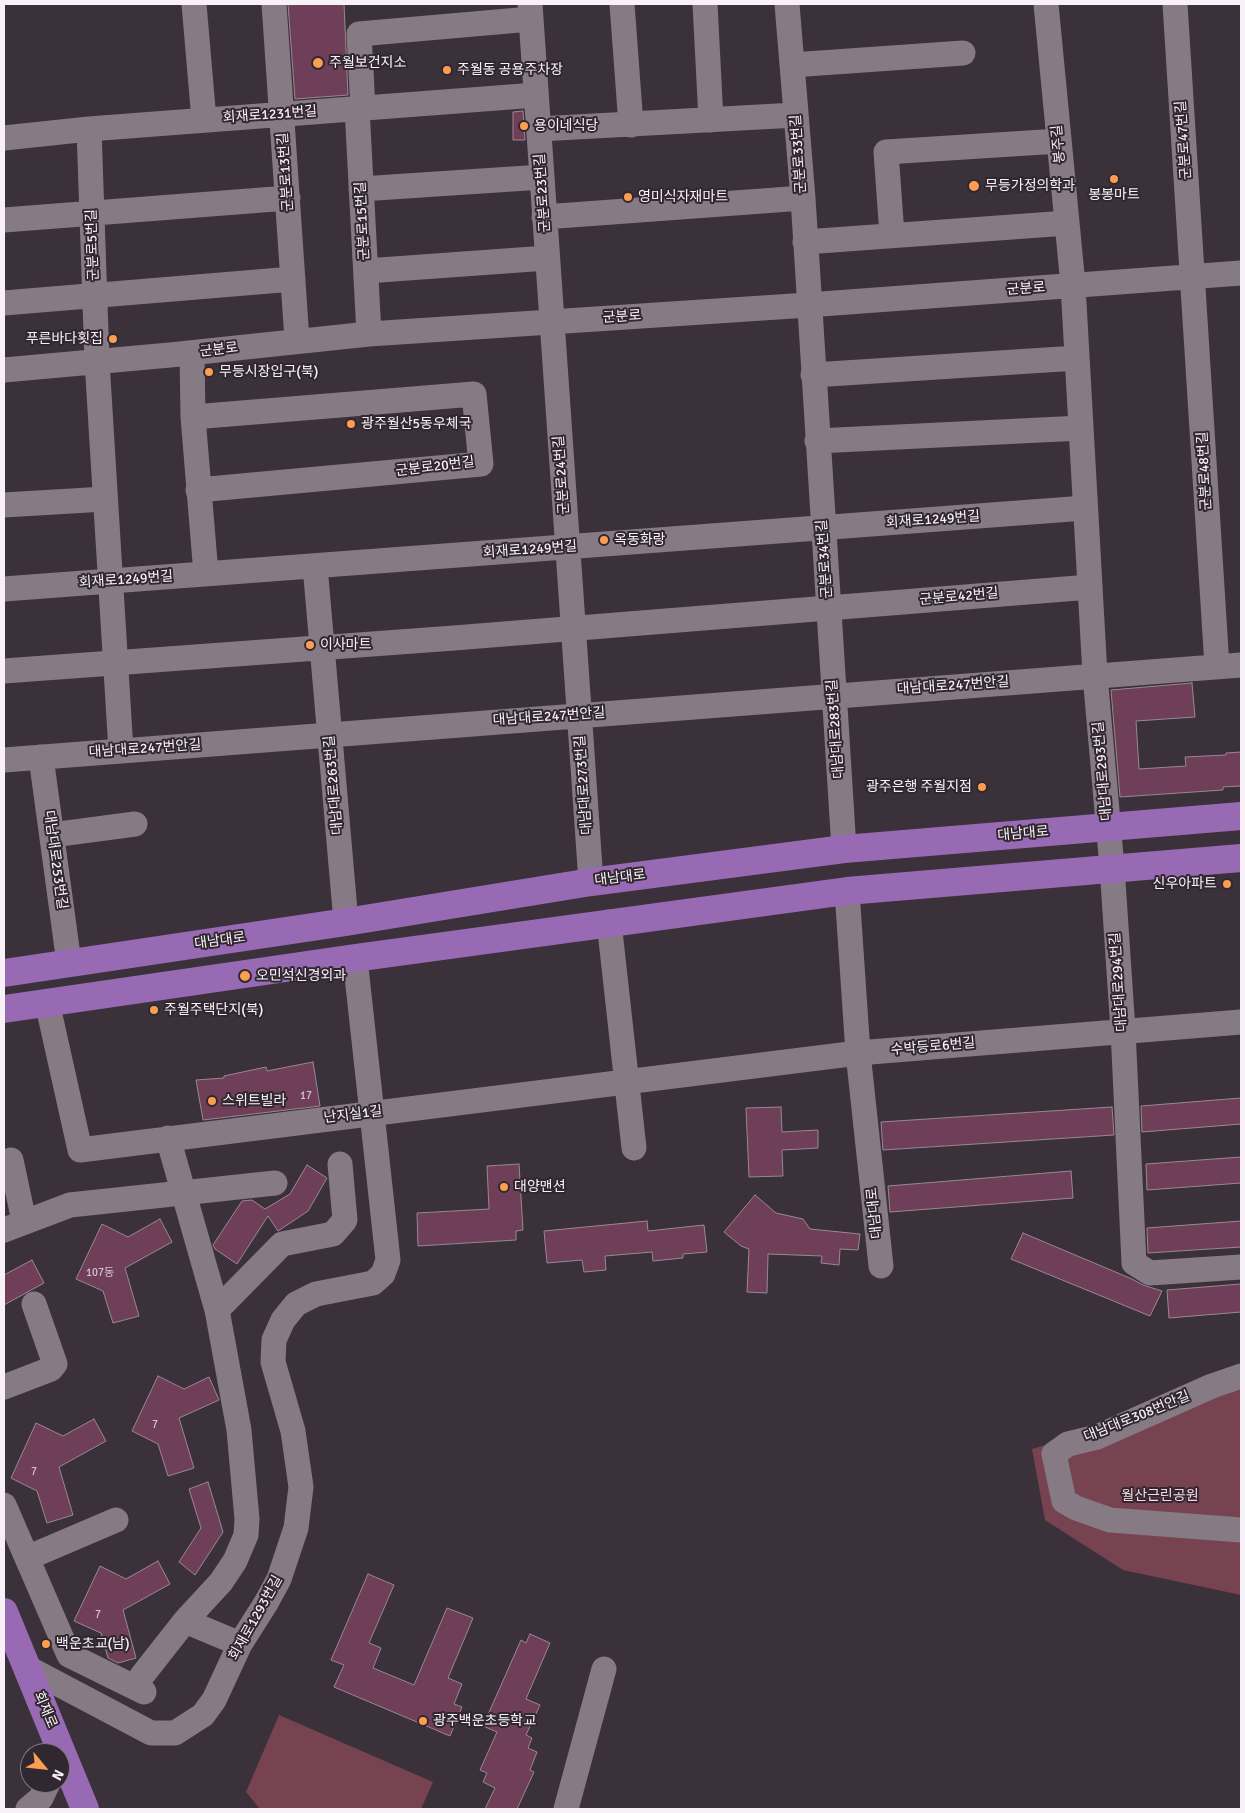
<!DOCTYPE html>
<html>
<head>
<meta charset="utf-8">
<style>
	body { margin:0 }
	#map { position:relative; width:1245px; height:1813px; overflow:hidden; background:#3b313a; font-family:Signika,sans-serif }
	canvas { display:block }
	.frame { position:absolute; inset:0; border:5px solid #f8f1f7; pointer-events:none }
	.north { position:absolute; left:20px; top:1743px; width:50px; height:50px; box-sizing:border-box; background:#312730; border:1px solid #817880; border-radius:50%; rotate:118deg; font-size:14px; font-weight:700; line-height:20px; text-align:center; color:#f8f1f7 }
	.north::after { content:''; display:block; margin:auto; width:18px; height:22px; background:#fb9e50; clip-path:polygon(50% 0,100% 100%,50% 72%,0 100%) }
</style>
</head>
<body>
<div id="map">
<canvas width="1245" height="1813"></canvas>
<div class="frame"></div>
<div class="north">N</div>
</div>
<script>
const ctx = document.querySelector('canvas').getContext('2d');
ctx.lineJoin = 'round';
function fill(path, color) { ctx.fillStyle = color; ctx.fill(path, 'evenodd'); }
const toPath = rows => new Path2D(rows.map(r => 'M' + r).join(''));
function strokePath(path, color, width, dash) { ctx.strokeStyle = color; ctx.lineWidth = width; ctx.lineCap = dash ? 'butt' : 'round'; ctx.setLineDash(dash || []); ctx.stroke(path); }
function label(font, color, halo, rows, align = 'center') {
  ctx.font = font + ' Signika,"Noto Sans KR",sans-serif'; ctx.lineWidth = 4; ctx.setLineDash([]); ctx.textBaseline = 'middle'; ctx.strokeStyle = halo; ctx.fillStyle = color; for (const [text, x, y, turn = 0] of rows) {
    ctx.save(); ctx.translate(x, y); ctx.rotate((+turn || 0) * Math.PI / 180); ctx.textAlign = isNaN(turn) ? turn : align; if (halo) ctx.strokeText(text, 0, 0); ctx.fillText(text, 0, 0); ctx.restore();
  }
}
fill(toPath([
	[1241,1388,1241,1595,1123,1570,1045,1520,1032,1449],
	[279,1715,433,1782,421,1809,260,1809,246,1792]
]), '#774350');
const building = toPath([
	[288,4,344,4,348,95,295,99,288,4],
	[523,111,525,140,513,140,513,112,523,111],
	[1192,683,1195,717,1136,721,1139,769,1186,766,1185,757,1226,755,1226,753,1241,752,1241,786,1223,787,1223,790,1120,797,1111,690,1192,683],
	[313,1062,320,1106,203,1120,196,1080,224,1078,224,1076,266,1067,267,1071,313,1062],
	[1241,1098,1241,1124,1142,1132,1141,1106,1241,1098],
	[781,1107,782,1132,818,1130,818,1148,782,1150,783,1176,749,1177,746,1108,781,1107],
	[1112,1107,1114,1135,883,1150,881,1122,1112,1107],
	[1241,1157,1241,1183,1147,1190,1146,1164,1241,1157],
	[519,1164,523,1230,516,1231,516,1240,418,1246,417,1213,489,1209,487,1166,519,1164],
	[307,1165,327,1178,308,1211,278,1231,268,1216,237,1264,215,1249,213,1245,242,1201,252,1200,265,1209,290,1194,307,1165],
	[1071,1171,1073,1198,890,1212,888,1186,1071,1171],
	[755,1195,776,1213,803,1219,810,1229,860,1234,858,1250,840,1249,839,1265,821,1263,822,1256,768,1254,767,1293,747,1292,749,1249,741,1246,724,1232,755,1195],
	[160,1219,172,1242,125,1268,139,1316,113,1323,103,1291,76,1279,102,1224,128,1237,160,1219],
	[647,1221,648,1231,704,1225,707,1252,683,1254,683,1258,653,1261,652,1252,605,1256,606,1270,584,1272,582,1260,547,1263,544,1231,647,1221],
	[1241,1221,1241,1247,1148,1253,1147,1228,1241,1221],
	[1023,1233,1132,1279,1143,1285,1162,1291,1150,1316,1011,1259,1023,1233],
	[32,1260,44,1283,4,1305,4,1275,32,1260],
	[1241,1284,1241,1312,1169,1318,1167,1290,1241,1284],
	[158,1376,184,1389,209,1377,219,1400,179,1418,194,1468,168,1476,158,1444,132,1431,158,1376],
	[94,1419,106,1441,59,1467,73,1515,47,1523,37,1491,11,1478,36,1423,63,1436,94,1419],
	[208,1482,223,1532,195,1575,179,1562,201,1528,189,1489,208,1482],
	[158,1561,170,1584,123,1610,136,1658,118,1663,108,1658,101,1633,74,1621,100,1566,126,1579,158,1561],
	[368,1574,394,1585,369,1643,381,1648,373,1668,414,1685,447,1608,473,1618,448,1678,462,1684,454,1704,462,1707,450,1736,334,1687,344,1665,331,1660,368,1574],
	[530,1634,550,1643,526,1699,540,1705,526,1735,532,1738,528,1748,537,1752,530,1770,534,1772,517,1809,485,1809,495,1788,483,1782,487,1773,480,1770,497,1732,483,1726,521,1640,526,1643,530,1634]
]);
fill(building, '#6f3f5a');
strokePath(building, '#988990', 1);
strokePath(toPath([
	[194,4,204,120],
	[274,4,297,340],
	[530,4,591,882],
	[622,4,631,125],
	[705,4,711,120],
	[787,4,803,198,844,849],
	[1046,4,1073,285,1095,675,1112,867,1123,1030,1134,1263,1150,1273,1241,1267],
	[1175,4,1217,666],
	[792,65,963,53],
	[357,108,369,334],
	[363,108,359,34,531,19],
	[89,129,97,361,121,751],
	[539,129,796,115],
	[4,138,89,129,536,95],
	[361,189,542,177],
	[544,217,803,198],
	[4,220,288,198],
	[892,235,886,152,1059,141],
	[805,242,1067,223],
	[366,271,547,258],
	[4,303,293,279],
	[192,353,193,417,206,574],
	[4,370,170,355,369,334,808,305,1241,273],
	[813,375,1077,358],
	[193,417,474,394,481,464,198,490],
	[817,441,1081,428],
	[4,505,105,499],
	[315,566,346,922],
	[4,589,1085,508],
	[4,671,454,638,1090,587],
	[41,757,69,963],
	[4,760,1241,665],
	[52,835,135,824],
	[847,891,858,1053,881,1266],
	[609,922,634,1148],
	[47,1002,80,1150,858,1053,1241,1022],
	[11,1160,24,1221],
	[4,1230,70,1205,275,1183],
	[217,1310,282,1244,333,1234,345,1220,340,1164],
	[1241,1376,1212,1386,1097,1437,1068,1444,1054,1454,1064,1501,1076,1508,1110,1520,1241,1530],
	[4,1387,51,1369,55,1364,34,1304],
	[4,1505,69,1655,144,1692],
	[27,1558,116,1520],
	[185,1621,240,1644],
	[28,1668,151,1733,175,1733,203,1715,214,1700,240,1644,266,1603,279,1579,296,1528,301,1487,293,1431,273,1362,274,1340,283,1320,296,1304,316,1294,373,1283,383,1274,388,1260,355,958],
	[141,1677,185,1621,221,1582,235,1561,246,1535,247,1519,239,1430,217,1310,168,1138],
	[28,1809,41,1798,48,1783],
	[566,1809,604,1669]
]), '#867a85', 25);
strokePath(toPath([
	[4,973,346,922,591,882,844,849,1241,816],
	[4,1009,355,958,847,891,1241,858],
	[4,1612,85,1809]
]), '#996ab4', 28);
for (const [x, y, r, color] of [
	[318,63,6,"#fb9e50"],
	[447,70,5,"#fb9e50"],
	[524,126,5,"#fb9e50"],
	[1114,179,5,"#fb9e50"],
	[974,186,6,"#fb9e50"],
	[628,197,5,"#fb9e50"],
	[113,339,5,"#fb9e50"],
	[209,372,5,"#fb9e50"],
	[351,424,5,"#fb9e50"],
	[604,540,5,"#fb9e50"],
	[310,645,5,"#fb9e50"],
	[982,787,5,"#fb9e50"],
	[1227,884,5,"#fb9e50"],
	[245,976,6,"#fb9e50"],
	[154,1010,5,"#fb9e50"],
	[212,1101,5,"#fb9e50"],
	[504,1187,5,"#fb9e50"],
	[46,1644,5,"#fb9e50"],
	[423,1721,5,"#fb9e50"]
]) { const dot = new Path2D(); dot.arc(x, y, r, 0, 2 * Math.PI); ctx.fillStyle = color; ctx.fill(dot); strokePath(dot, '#312730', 2); }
label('11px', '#d6c4d0', null, [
	["17",306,1096],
	["107동",100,1273],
	["7",155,1425],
	["7",34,1472],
	["7",98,1615]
]);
label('14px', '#f8f1f7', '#312730', [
	["주월보건지소",329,63],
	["주월동 공용주차장",457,70],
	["용이네식당",534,126],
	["무등가정의학과",985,186],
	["봉봉마트",1114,195,"center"],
	["영미식자재마트",638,197],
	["푸른바다횟집",103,339,"right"],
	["무등시장입구(북)",219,372],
	["광주월산5동우체국",361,424],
	["옥동화랑",614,540],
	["이사마트",320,645],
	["광주은행 주월지점",972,787,"right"],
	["신우아파트",1217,884,"right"],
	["오민석신경외과",256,976],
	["주월주택단지(북)",164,1010],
	["스위트빌라",222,1101],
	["대양맨션",514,1187],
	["백운초교(남)",56,1644],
	["광주백운초등학교",433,1721]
], 'left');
label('14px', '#f8f1f7', '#312730', [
	["회재로1231번길",270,115,-4],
	["군분로47번길",1184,140,-94],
	["봉주길",1059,144,-95],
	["군분로33번길",799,154,-94],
	["군분로13번길",286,172,-94],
	["군분로23번길",543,193,-94],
	["군분로15번길",363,221,-93],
	["군분로5번길",93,245,-92],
	["군분로",1026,289,-4],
	["군분로",622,317,-4],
	["군분로",219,350,-7],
	["군분로20번길",435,467,-7],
	["군분로48번길",1205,471,-93],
	["군분로24번길",562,475,-94],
	["회재로1249번길",933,520,-4],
	["회재로1249번길",530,550,-4],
	["군분로34번길",825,559,-94],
	["회재로1249번길",126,580,-4],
	["군분로42번길",959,597,-5],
	["대남대로247번안길",953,686,-4],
	["대남대로247번안길",549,717,-4],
	["대남대로283번길",836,729,-94],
	["대남대로247번안길",145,749,-4],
	["대남대로293번길",1103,771,-95],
	["대남대로263번길",334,785,-95],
	["대남대로273번길",584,785,-94],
	["대남대로",1023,834,-5],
	["대남대로253번길",55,860,82],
	["대남대로",620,878,-7],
	["대남대로",220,941,-8],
	["대남대로294번길",1119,982,-94],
	["수박등로6번길",933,1047,-5],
	["난지실1길",353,1115,-7],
	["대남대로",875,1213,-96],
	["대남대로308번안길",1137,1417,-22],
	["회재로1293번길",256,1618,-61],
	["회재로",45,1710,67]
]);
label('14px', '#fcd7df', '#312730', [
	["월산근린공원",1160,1496]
]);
</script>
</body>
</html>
